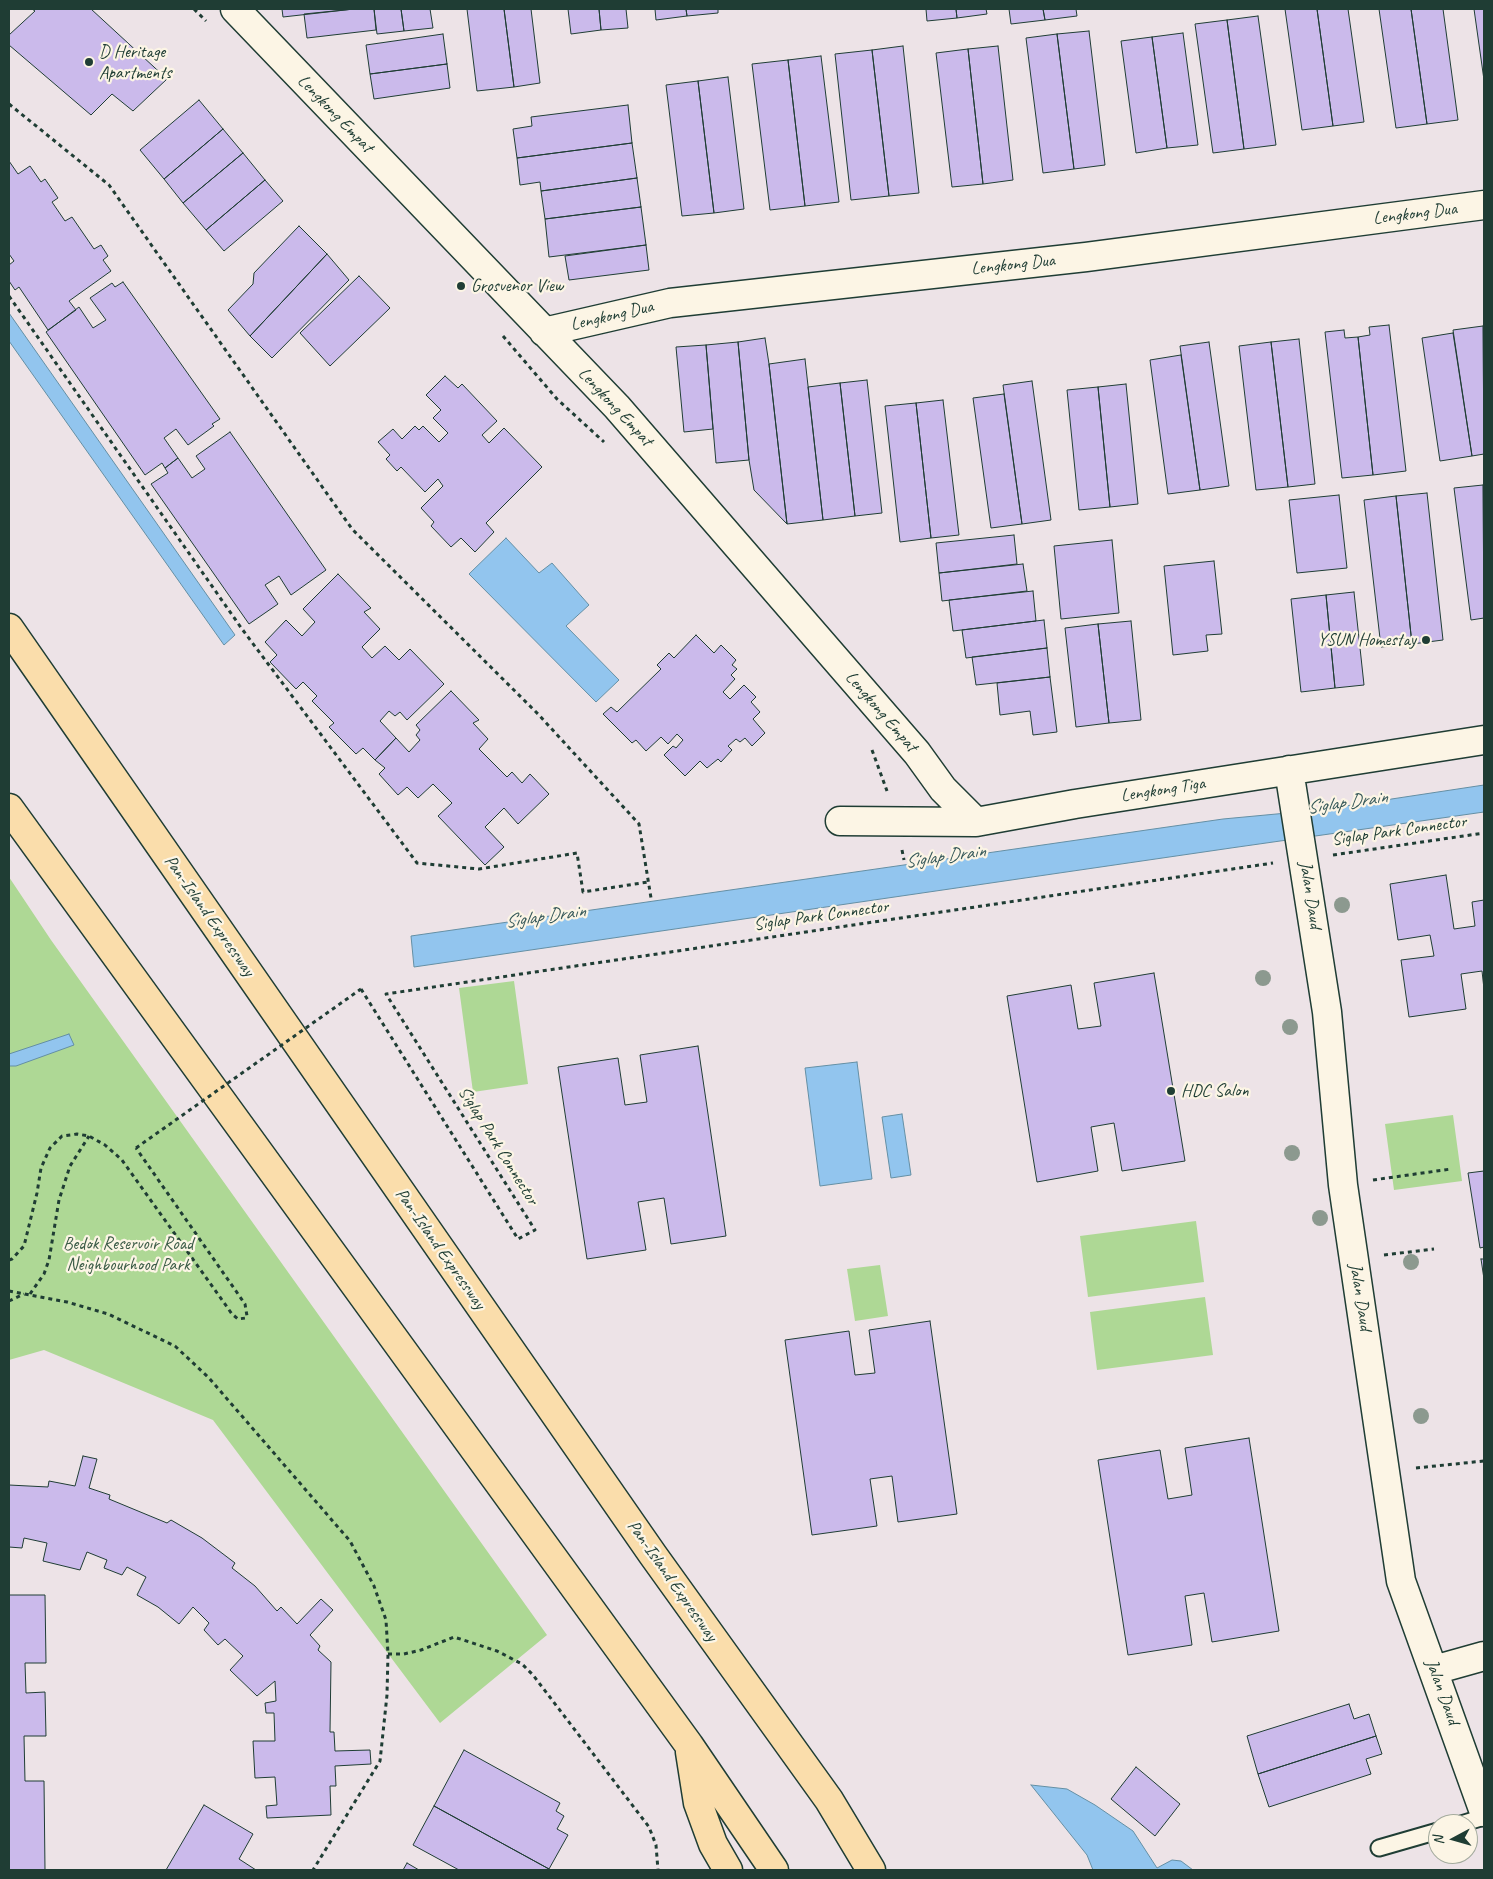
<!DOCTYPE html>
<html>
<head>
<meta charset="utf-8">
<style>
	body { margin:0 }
	#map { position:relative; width:1493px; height:1879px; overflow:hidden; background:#ede3e7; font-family:Caveat,sans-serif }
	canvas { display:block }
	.frame { position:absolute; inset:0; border:10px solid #1f3d34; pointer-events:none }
	.north { position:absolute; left:1428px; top:1814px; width:50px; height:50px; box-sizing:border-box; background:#fcf5e5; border:1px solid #a4ab9e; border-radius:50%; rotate:264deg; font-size:14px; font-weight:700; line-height:20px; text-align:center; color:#1f3d34 }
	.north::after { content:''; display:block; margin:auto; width:18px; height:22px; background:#1f3d34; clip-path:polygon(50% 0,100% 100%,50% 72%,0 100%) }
</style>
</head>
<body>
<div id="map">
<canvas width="1493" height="1879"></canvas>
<div class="frame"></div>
<div class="north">N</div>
</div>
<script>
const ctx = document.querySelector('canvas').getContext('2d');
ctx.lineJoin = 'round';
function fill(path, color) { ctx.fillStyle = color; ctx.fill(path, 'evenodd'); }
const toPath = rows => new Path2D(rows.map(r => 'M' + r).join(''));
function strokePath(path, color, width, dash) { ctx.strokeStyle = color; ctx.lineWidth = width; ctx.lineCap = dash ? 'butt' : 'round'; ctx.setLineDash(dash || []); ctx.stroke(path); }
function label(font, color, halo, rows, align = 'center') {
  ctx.font = font + ' Caveat,sans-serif'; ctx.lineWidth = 4.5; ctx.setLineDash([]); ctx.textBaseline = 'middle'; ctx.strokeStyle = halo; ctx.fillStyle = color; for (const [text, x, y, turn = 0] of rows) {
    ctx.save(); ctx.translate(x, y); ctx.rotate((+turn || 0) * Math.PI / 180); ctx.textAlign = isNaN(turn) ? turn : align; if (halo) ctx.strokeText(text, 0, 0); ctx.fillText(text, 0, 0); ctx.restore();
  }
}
fill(toPath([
	[9,877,51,940,547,1635,440,1723,213,1420,44,1350,9,1360],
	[514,981,528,1084,473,1092,459,988],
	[1453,1115,1462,1181,1394,1190,1385,1124],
	[1196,1221,1204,1282,1088,1297,1080,1236],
	[880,1265,888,1316,855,1321,847,1269],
	[1205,1297,1213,1355,1097,1370,1090,1312]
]), '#aed895');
const water = toPath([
	[9,313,235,635,224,645,9,341,9,313],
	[506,538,539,573,552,563,589,605,566,626,619,680,596,702,469,574,506,538],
	[1484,785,1484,812,1231,848,414,967,411,936,1223,819,1319,810,1484,785],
	[69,1034,74,1045,16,1066,9,1066,9,1054,69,1034],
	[857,1062,872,1179,820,1186,805,1068,857,1062],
	[902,1114,911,1175,891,1178,882,1117,902,1114],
	[1031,1785,1067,1789,1095,1805,1133,1831,1157,1868,1172,1860,1181,1861,1193,1870,1093,1870,1087,1855,1031,1785]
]);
fill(water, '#92c5ee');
strokePath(water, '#648fa4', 1);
const building = toPath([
	[32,9,91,9,167,79,133,111,112,94,91,115,9,45,9,35,35,11,32,9],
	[282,9,354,9,283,17,282,9],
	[354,9,374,9,376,30,307,38,304,14,354,9],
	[374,9,401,9,404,31,377,34,374,9],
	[401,9,430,9,433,28,404,31,401,9],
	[467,9,504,9,514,87,477,91,467,9],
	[504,9,531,9,540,83,514,87,504,9],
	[568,9,599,9,601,30,571,34,568,9],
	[599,9,626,9,628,28,601,30,599,9],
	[655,9,686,9,687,16,656,20,655,9],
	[686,9,718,9,718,13,687,16,686,9],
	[926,9,956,9,957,18,927,21,926,9],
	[956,9,986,9,987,14,957,18,956,9],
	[1009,9,1043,9,1045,20,1011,24,1009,9],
	[1043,9,1076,9,1077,16,1045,20,1043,9],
	[1285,9,1317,9,1333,126,1302,130,1285,9],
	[1317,9,1348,9,1364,122,1333,126,1317,9],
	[1379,9,1411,9,1427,124,1396,128,1379,9],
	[1411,9,1443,9,1458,120,1427,124,1411,9],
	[1474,9,1484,9,1484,80,1474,9],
	[1258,16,1276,145,1244,149,1227,20,1258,16],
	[1227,20,1244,149,1213,153,1195,24,1227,20],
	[1089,31,1105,165,1074,169,1057,34,1089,31],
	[1183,33,1198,145,1167,148,1152,37,1183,33],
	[443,34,447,64,370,74,366,45,443,34],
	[1057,34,1074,169,1043,173,1026,38,1057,34],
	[1152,37,1167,148,1136,153,1121,41,1152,37],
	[903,46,919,193,889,196,872,50,903,46],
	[998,46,1013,180,983,184,968,49,998,46],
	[968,49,983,184,952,187,936,53,968,49],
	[872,50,889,196,851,200,835,54,872,50],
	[821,56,839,202,805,206,788,60,821,56],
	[788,60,805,206,770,210,752,64,788,60],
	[447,64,450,88,374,99,370,74,447,64],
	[728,77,744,209,714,213,698,81,728,77],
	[698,81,714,213,682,216,666,85,698,81],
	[199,100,223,129,164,179,140,150,199,100],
	[628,105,632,143,517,158,513,129,532,126,531,117,628,105],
	[223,129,243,153,183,203,164,179,223,129],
	[632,143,637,178,541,191,540,182,520,185,517,158,632,143],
	[243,153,265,180,206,230,183,203,243,153],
	[9,161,18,174,30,166,41,182,45,179,58,198,52,202,65,221,72,217,94,249,101,245,108,256,103,260,111,271,69,301,76,310,48,330,19,287,15,290,9,281,9,265,14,261,9,254,9,161],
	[637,178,641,207,545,219,541,191,637,178],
	[265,180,283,201,224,251,206,230,265,180],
	[641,207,646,245,549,257,545,219,641,207],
	[299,226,327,254,250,336,228,310,253,284,254,273,299,226],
	[646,245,649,270,569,280,565,256,646,245],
	[327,254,349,280,272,358,250,336,327,254],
	[359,276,390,308,330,366,300,333,359,276],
	[123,282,220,419,212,424,214,426,188,445,176,429,164,438,178,458,165,468,162,463,145,475,46,332,79,307,93,328,106,320,90,298,112,283,115,287,123,282],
	[1389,325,1406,471,1373,475,1358,337,1370,335,1369,327,1389,325],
	[1483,326,1484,454,1472,456,1453,330,1483,326],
	[1344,330,1345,338,1358,337,1373,475,1342,478,1325,332,1344,330],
	[1453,333,1472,456,1440,461,1422,338,1453,333],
	[765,338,769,364,787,524,754,490,749,460,738,342,765,338],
	[1299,339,1315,484,1288,487,1271,342,1299,339],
	[738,342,749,460,716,463,706,345,738,342],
	[1209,342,1229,486,1200,490,1180,346,1209,342],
	[1271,342,1288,487,1256,490,1239,346,1271,342],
	[706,345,713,429,684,432,676,347,706,345],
	[1181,355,1200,490,1168,494,1150,360,1181,355],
	[805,359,823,520,787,524,769,364,805,359],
	[445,376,458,388,462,384,497,421,482,435,489,443,504,428,542,467,486,523,494,532,475,552,461,538,451,547,431,526,434,522,421,508,443,486,438,479,425,492,401,467,397,471,386,459,390,455,378,442,393,429,402,439,415,426,419,430,423,426,439,442,448,433,433,418,441,410,426,395,445,376],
	[867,380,882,513,855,516,840,383,867,380],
	[1032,381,1051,520,1022,524,1003,385,1032,381],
	[840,383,855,516,823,520,808,387,840,383],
	[1126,384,1138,504,1110,507,1098,387,1126,384],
	[1098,387,1110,507,1079,510,1067,390,1098,387],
	[1004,394,1022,524,991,528,973,398,1004,394],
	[943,400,959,535,931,538,916,403,943,400],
	[916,403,931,538,900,542,885,406,916,403],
	[230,432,326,570,291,595,279,576,265,585,278,604,249,624,151,484,168,473,165,468,178,458,192,478,205,469,196,456,230,432],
	[1483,485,1484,618,1471,620,1454,488,1483,485],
	[1427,493,1443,640,1412,644,1396,496,1427,493],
	[1339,495,1347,568,1297,573,1289,500,1339,495],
	[1396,496,1412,644,1381,647,1364,500,1396,496],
	[1014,535,1017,564,939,573,936,543,1014,535],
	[1112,540,1119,613,1061,619,1054,546,1112,540],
	[1214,561,1222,634,1206,635,1208,651,1173,655,1164,566,1214,561],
	[1023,564,1027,591,942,601,939,573,1023,564],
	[338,574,371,608,364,612,380,629,362,647,372,658,385,646,399,660,410,649,444,684,407,720,400,712,395,716,389,711,380,721,396,738,375,760,363,748,356,754,329,727,334,723,312,701,317,696,303,682,296,689,270,662,277,655,265,642,286,620,302,636,315,622,303,609,338,574],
	[1033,591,1036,621,953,631,949,600,1033,591],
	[1354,592,1364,685,1335,688,1326,595,1354,592],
	[1326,595,1335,688,1301,692,1291,599,1326,595],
	[1044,620,1047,648,966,658,962,630,1044,620],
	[1131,621,1141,720,1109,723,1098,624,1131,621],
	[1098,624,1109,723,1076,727,1065,628,1098,624],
	[696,635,714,653,721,645,736,660,732,665,737,669,731,675,735,679,723,692,730,699,744,685,756,697,751,702,760,712,753,719,765,733,752,746,745,738,740,742,736,739,728,746,732,750,721,762,718,759,707,768,700,761,685,776,664,755,673,746,676,748,683,740,677,734,668,744,661,737,646,751,636,740,632,743,603,714,611,707,617,712,661,669,657,665,669,653,674,658,696,635],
	[1047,648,1050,677,976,685,972,657,1047,648],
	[1050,677,1057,732,1033,735,1030,711,1000,715,997,683,1050,677],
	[451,691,479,720,473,723,488,739,479,749,507,777,512,772,522,783,530,774,549,794,518,824,504,808,485,827,504,847,485,865,438,816,452,803,433,784,418,798,407,787,398,795,379,774,385,768,375,760,396,738,409,752,420,740,416,735,420,730,416,725,451,691],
	[1446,875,1454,929,1475,926,1472,902,1484,900,1484,989,1482,971,1461,974,1466,1009,1409,1017,1401,960,1434,956,1430,935,1398,940,1390,884,1446,875],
	[1154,973,1185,1161,1122,1171,1114,1123,1091,1127,1098,1171,1037,1182,1007,996,1071,985,1078,1029,1101,1026,1094,983,1154,973],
	[698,1046,726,1236,671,1244,664,1198,638,1202,646,1250,587,1259,558,1067,618,1058,625,1105,647,1102,640,1055,698,1046],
	[1484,1171,1484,1247,1480,1248,1468,1173,1484,1171],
	[1481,1259,1484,1259,1484,1279,1481,1259],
	[930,1321,957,1514,898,1522,892,1476,870,1479,877,1526,812,1535,785,1340,849,1331,855,1375,875,1373,869,1330,930,1321],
	[1249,1438,1279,1631,1212,1642,1204,1593,1185,1596,1192,1645,1128,1655,1098,1460,1160,1450,1168,1499,1192,1495,1185,1448,1249,1438],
	[83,1456,97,1459,89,1488,110,1495,109,1499,167,1523,171,1520,202,1538,235,1563,232,1568,255,1586,277,1611,281,1607,297,1624,321,1599,333,1610,310,1635,320,1646,318,1650,331,1662,330,1732,334,1732,335,1751,370,1750,371,1764,335,1766,336,1786,330,1786,331,1815,267,1818,266,1806,277,1805,275,1777,255,1778,253,1741,275,1741,274,1713,266,1713,265,1703,276,1701,275,1681,257,1696,230,1670,243,1656,225,1639,218,1645,204,1630,209,1623,193,1607,179,1624,158,1607,137,1595,146,1577,127,1567,122,1575,104,1568,107,1560,87,1552,80,1570,43,1561,47,1543,24,1538,22,1548,9,1547,9,1485,48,1487,49,1481,75,1486,83,1456],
	[9,1595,45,1595,46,1663,25,1663,26,1693,45,1692,46,1736,24,1736,25,1781,44,1781,45,1870,9,1870,9,1595],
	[1349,1704,1354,1719,1369,1714,1376,1736,1258,1774,1247,1736,1349,1704],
	[1376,1736,1382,1754,1366,1759,1371,1774,1269,1807,1258,1774,1376,1736],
	[464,1750,560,1803,556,1811,564,1816,557,1829,568,1835,549,1869,434,1806,464,1750],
	[1136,1767,1180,1804,1155,1836,1111,1799,1136,1767],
	[204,1805,253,1834,239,1859,256,1870,166,1870,204,1805],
	[434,1806,549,1869,549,1870,459,1870,413,1845,434,1806],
	[407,1863,419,1870,403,1870,407,1863]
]);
fill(building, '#cbbaeb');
strokePath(building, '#1f3d34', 1);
const service = toPath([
	[1461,1824,1484,1817],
	[1379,1848,1438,1831]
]);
const minor = toPath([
	[235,9,617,407,917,753,943,789,976,822],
	[544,332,670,303,1086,257,1484,205],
	[1289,770,1327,1012,1343,1185,1401,1581,1484,1812],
	[840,821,976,822,1075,804,1484,740],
	[1434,1670,1484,1656]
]);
const motorway = toPath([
	[9,628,653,1555,829,1800,871,1870],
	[9,808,689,1745,774,1870],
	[690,1752,698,1803,713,1844,728,1870]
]);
strokePath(service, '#1f3d34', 19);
strokePath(minor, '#1f3d34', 31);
strokePath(motorway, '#1f3d34', 31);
strokePath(toPath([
	[194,9,206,21],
	[9,104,109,185,352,529,538,714,639,824,651,898],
	[9,296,242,629,417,863,479,869,577,853,583,892,648,882],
	[503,336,557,399,604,442],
	[872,750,887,791],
	[902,850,904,860],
	[1333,855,1484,833],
	[361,989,518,1239,535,1230,386,994,1273,863],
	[1373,1180,1451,1169],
	[1384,1255,1434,1249],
	[9,1260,12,1259,24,1246,37,1193,41,1168,50,1148,62,1136,77,1134,89,1136,105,1145,122,1160,232,1314,238,1319,246,1318,247,1316,245,1304,136,1148],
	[9,1291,67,1302,108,1314,175,1346,209,1378,350,1541,374,1586,386,1620,388,1654,387,1695,380,1761,313,1870],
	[30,1294,44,1274,49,1260,59,1200,70,1166,89,1136],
	[9,1301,24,1294],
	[1416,1468,1484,1461],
	[388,1654,404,1654,421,1650,454,1637,497,1651,522,1664,533,1675,649,1827,656,1845,658,1870]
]), '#1f3d34', 3, [4, 4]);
strokePath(service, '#fcf5e5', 15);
strokePath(minor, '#fcf5e5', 28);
strokePath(motorway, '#faddab', 28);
strokePath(toPath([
	[136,1148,361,989]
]), '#1f3d34', 3, [4, 4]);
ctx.fillStyle = '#8c998f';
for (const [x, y] of [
	[1342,905],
	[1263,978],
	[1290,1027],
	[1292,1153],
	[1320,1218],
	[1411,1262],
	[1421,1416]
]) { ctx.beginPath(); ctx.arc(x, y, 8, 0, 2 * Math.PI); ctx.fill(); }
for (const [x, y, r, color] of [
	[89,62,5,"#1f3d34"],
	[461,286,5,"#1f3d34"],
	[1426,640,5,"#1f3d34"],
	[1171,1091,5,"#1f3d34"]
]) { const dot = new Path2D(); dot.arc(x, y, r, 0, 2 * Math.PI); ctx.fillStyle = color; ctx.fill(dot); strokePath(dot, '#fcf5e5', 2); }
label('18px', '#1f3d34', '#fcf5e5', [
	["D Heritage",99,52],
	["Apartments",99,73],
	["Grosvenor View",471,286],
	["YSUN Homestay",1416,640,"right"],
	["HDC Salon",1181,1091]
], 'left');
label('18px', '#1f3d34', '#fcf5e5', [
	["Lengkong Empat",335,114,46],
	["Lengkong Dua",1415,214,-7],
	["Lengkong Dua",1013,265,-6],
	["Lengkong Dua",612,316,-13],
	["Lengkong Empat",615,407,47],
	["Lengkong Empat",881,712,49],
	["Lengkong Tiga",1163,790,-9],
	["Siglap Park Connector",1399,831,-8],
	["Jalan Daud",1310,895,81],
	["Pan-Island Expressway",209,916,55],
	["Siglap Park Connector",821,916,-8],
	["Siglap Park Connector",498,1146,58],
	["Pan-Island Expressway",440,1249,55],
	["Jalan Daud",1360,1297,81],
	["Pan-Island Expressway",672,1581,55],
	["Jalan Daud",1442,1692,70]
]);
label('18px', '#3c5c47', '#fcf5e5', [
	["Bedok Reservoir Road",128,1244],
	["Neighbourhood Park",128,1265]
]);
label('italic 19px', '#365859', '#fcf5e5', [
	["Siglap Drain",1347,803,-8],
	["Siglap Drain",945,857,-8],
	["Siglap Drain",545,917,-8]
]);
</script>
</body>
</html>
